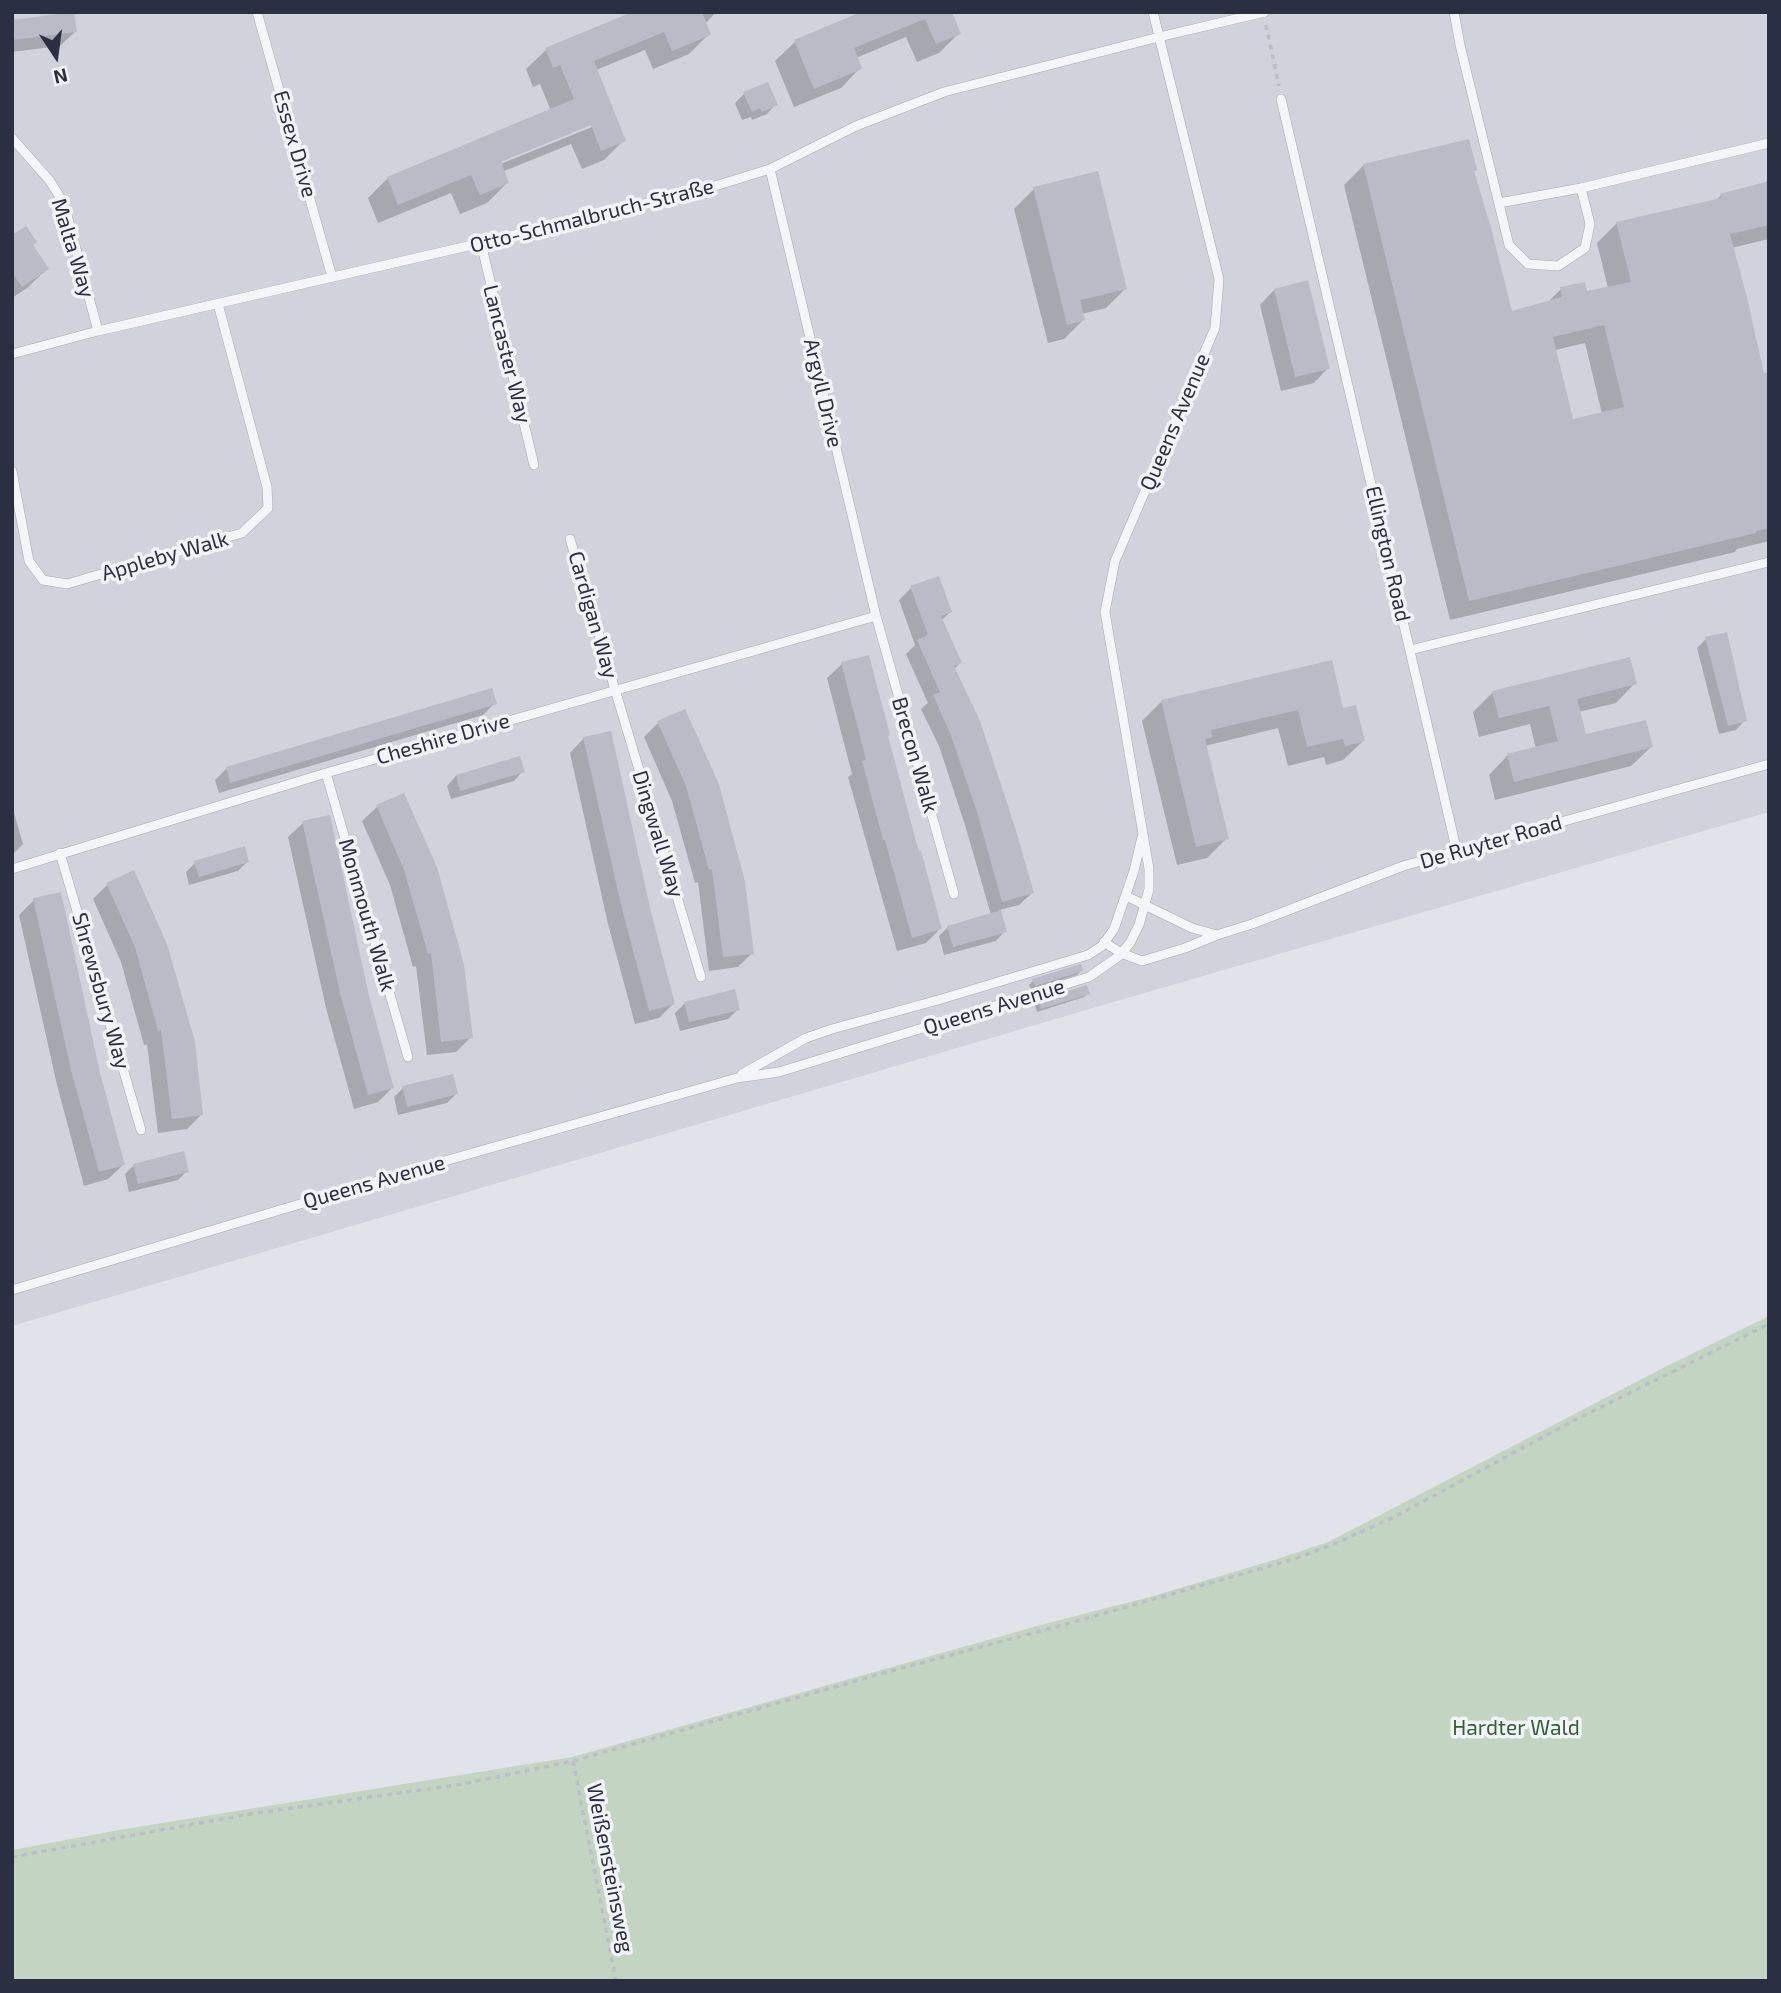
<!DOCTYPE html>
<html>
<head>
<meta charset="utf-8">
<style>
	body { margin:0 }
	#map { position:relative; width:1781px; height:1993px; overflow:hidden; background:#e1e3ea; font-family:"Exo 2",sans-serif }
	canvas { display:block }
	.frame { position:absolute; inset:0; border:14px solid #2a2f42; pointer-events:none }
	.north { position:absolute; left:21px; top:21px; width:70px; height:70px; -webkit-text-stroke:5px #f1f3f7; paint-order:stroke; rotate:167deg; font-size:19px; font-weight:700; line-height:28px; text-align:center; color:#2a2f42 }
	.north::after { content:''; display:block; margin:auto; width:24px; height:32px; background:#2a2f42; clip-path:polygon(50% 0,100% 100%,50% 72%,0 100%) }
</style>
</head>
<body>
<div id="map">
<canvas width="1781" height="1993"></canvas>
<div class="frame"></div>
<div class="north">N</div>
</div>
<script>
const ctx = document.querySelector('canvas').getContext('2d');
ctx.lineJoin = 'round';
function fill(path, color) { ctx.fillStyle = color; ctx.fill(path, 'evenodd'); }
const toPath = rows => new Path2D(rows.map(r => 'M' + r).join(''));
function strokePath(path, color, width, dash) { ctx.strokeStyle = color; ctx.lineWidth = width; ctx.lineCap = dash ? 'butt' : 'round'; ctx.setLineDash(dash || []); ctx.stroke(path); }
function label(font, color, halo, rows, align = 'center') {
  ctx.font = font + ' "Exo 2",sans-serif'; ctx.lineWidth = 7; ctx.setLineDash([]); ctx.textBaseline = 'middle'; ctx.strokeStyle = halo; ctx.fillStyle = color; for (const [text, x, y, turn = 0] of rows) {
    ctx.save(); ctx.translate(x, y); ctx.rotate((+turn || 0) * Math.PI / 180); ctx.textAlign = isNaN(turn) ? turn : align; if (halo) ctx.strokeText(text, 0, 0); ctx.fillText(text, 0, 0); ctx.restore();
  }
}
fill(toPath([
	[12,12,1769,12,1769,812,1110,1003,12,1326]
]), '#d0d2dc');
fill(toPath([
	[1769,1316,1769,1981,12,1981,12,1850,125,1829,572,1757,1041,1625,1153,1596,1274,1560,1328,1542,1661,1369]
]), '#c4d4c3');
fill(toPath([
	[637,12,716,12,705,24,709,34,689,54,653,69,645,50,596,70,624,140,604,160,582,169,571,144,502,172,507,183,487,203,460,214,451,193,378,223,368,198,388,178,551,111,540,84,533,87,526,69,546,50],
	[592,123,592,127,493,167,492,164],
	[866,12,950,12,958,34,939,53,917,62,906,37,856,58,860,68,841,88,794,107,775,61,795,42],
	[12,22,75,32,60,46,12,52],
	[744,94,776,104,767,114,752,120,751,117,742,120,735,103],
	[1364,165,1472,172,1511,313,1546,304,1561,289,1586,293,1608,288,1597,243,1617,223,1715,202,1721,195,1769,183,1769,239,1731,248,1762,375,1769,374,1769,541,1737,549,1735,552,1450,620,1344,185],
	[1585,343,1602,414,1571,421,1555,350],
	[1034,189,1126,288,1106,308,1082,314,1083,320,1064,339,1048,343,1014,209],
	[12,237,31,246,47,269,27,288,12,298],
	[1274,290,1328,368,1314,383,1281,391,1260,305],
	[911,588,950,612,941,621,960,663,954,669,1032,893,1019,905,999,910,1005,931,996,941,944,955,939,936,948,927,991,915,965,825,939,746,921,709,928,703,906,654,915,645,899,600],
	[1706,639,1745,720,1736,730,1719,734,1697,648],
	[842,664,886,736,940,929,926,943,897,951,848,777,852,774,827,678],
	[1635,683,1616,703,1578,712,1584,736,1651,747,1631,766,1495,800,1489,775,1508,755,1536,749,1530,724,1479,737,1473,712,1493,692],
	[1162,701,1342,710,1363,741,1343,760,1326,765,1324,757,1288,766,1278,728,1205,746,1227,838,1207,858,1177,865,1142,721],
	[495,703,483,715,219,793,215,780,227,768],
	[684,711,752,953,738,967,709,971,698,882,695,883,672,801,644,737,658,723],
	[584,738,674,1003,659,1018,635,1024,608,924,570,753],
	[523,771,514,781,451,799,447,786,456,776],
	[403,795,471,1037,456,1052,427,1055,416,966,413,967,390,885,362,821,377,807],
	[12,806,23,844,12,855],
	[303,823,367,996,392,1088,378,1102,354,1109,326,1008,288,837],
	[247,862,238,871,189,885,186,872,195,863],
	[134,873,202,1114,187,1129,158,1133,147,1044,144,1045,121,962,93,899,108,884],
	[34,900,98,1074,123,1165,108,1179,84,1186,57,1085,19,915],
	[1081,971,1077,975,1031,989,1029,985,1033,981],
	[1088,993,1084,997,1037,1012,1035,1005,1040,1001],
	[684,1004,738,1009,728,1019,680,1031,675,1013],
	[403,1088,456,1094,447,1103,398,1115,394,1097],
	[134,1165,187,1171,178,1180,129,1192,125,1174]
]), '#0003');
fill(toPath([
	[74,12,77,32,12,40,12,20],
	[632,12,702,12,711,35,672,51,664,32,594,61,626,141,601,151,591,125,501,162,509,183,480,195,471,175,398,205,387,177,574,99,560,65,553,68,545,48],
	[861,12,952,12,961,34,936,44,925,19,854,48,862,69,814,89,794,40],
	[768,82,778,105,762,112,760,108,752,112,743,92],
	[1469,139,1477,170,1474,171,1491,228,1512,311,1562,297,1560,287,1585,282,1587,291,1631,282,1616,222,1721,198,1720,194,1769,181,1769,225,1730,234,1747,298,1764,373,1769,372,1769,528,1756,531,1756,533,1469,601,1363,164],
	[1604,325,1624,407,1573,419,1553,337],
	[1098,171,1127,289,1080,300,1085,320,1067,325,1033,187],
	[26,226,37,242,33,245,49,269,22,287,12,273,12,235],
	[1308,280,1330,369,1295,377,1274,289],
	[939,576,952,612,941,616,962,663,954,666,980,721,1014,824,1034,893,1002,902,977,812,950,733,933,695,940,692,917,640,928,635,910,586],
	[1727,632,1747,721,1728,726,1705,637],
	[869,655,890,735,888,736,919,852,921,851,942,929,912,938,885,840,883,840,862,761,866,760,841,662],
	[1630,657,1637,684,1577,699,1586,734,1646,720,1653,747,1514,782,1507,754,1558,741,1549,706,1499,718,1492,691],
	[1332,660,1343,708,1356,705,1365,741,1345,746,1343,739,1307,747,1298,710,1211,730,1212,737,1205,739,1229,839,1196,847,1161,700],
	[492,688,497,704,230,783,226,767],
	[685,709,719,784,745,882,754,954,723,957,712,869,709,870,686,786,657,721],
	[611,731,651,912,675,1004,649,1011,622,909,583,737],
	[520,756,525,772,460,791,456,775],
	[404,793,437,867,464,965,473,1038,441,1042,431,953,428,954,404,870,376,805],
	[330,815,369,996,394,1088,368,1095,340,993,302,821],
	[245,846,249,862,199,877,194,861],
	[134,870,167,944,195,1042,203,1115,172,1119,161,1030,158,1031,135,947,106,883],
	[61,892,100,1073,125,1165,99,1172,71,1070,33,898],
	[1001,910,1007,932,953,947,947,926],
	[1081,964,1083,971,1035,986,1032,979],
	[1087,985,1090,994,1041,1009,1039,1000],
	[735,989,740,1010,689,1022,684,1002],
	[453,1074,458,1094,407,1107,402,1086],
	[184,1151,189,1172,138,1184,133,1164]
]), '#b9bcc7');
const lane = toPath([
	[257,12,332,277],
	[1454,12,1460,45,1509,245,1528,264,1558,266,1585,248,1590,224,1581,188,1769,143],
	[1281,99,1457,852],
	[12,138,50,181,64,204,98,331],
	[770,169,876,616,954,894],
	[1499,203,1581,188],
	[481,243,534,465],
	[12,354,98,331,481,243,702,190,770,169,856,126,944,92,1159,37,1265,12],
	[12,471,29,561,43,580,67,584,242,533,268,508,267,487,218,304],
	[570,539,701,977],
	[1410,650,1769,562],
	[326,773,408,1057],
	[60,853,141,1130],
	[12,869,326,773,876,616],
	[1126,896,1192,928,1217,935],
	[1104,942,1121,953,1142,961,1185,948,1217,935,1252,924,1403,866,1769,764],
	[742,1074,806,1038,832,1029,938,1000,1088,955,1102,946,1114,929,1134,871,1142,837],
	[12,1290,434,1164,737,1078,779,1072,1089,977,1119,956,1130,943,1139,925,1149,889,1149,869,1105,612,1115,561,1215,328,1219,279,1153,12]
]);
strokePath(lane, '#a6a9b4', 10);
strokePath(toPath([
	[1266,25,1279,86],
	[573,1761,616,1981],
	[12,1857,250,1814,463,1784,573,1761,880,1674,1067,1624,1294,1559,1334,1544,1396,1516,1573,1421,1769,1324]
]), '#bbbec5', 3.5, [5, 5]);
strokePath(lane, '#f4f5f8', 9);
label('21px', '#2a2f42', '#f1f3f7', [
	["Essex Drive",295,144,74],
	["Otto-Schmalbruch-Straße",592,216,-14],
	["Malta Way",73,248,73],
	["Lancaster Way",507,354,76],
	["Argyll Drive",823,393,77],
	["Queens Avenue",1175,422,-67],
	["Ellington Road",1388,554,77],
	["Appleby Walk",165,556,-16],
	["Cardigan Way",593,615,74],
	["Cheshire Drive",443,739,-16],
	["Brecon Walk",915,755,74],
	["Dingwall Way",658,834,73],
	["De Ruyter Road",1491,842,-16],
	["Monmouth Walk",367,915,74],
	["Shrewsbury Way",101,991,74],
	["Queens Avenue",994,1007,-17],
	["Queens Avenue",374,1182,-16],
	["Weißensteinsweg",610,1868,79]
]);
label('21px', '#385d37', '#f1f3f7', [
	["Hardter Wald",1516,1728]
]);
</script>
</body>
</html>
